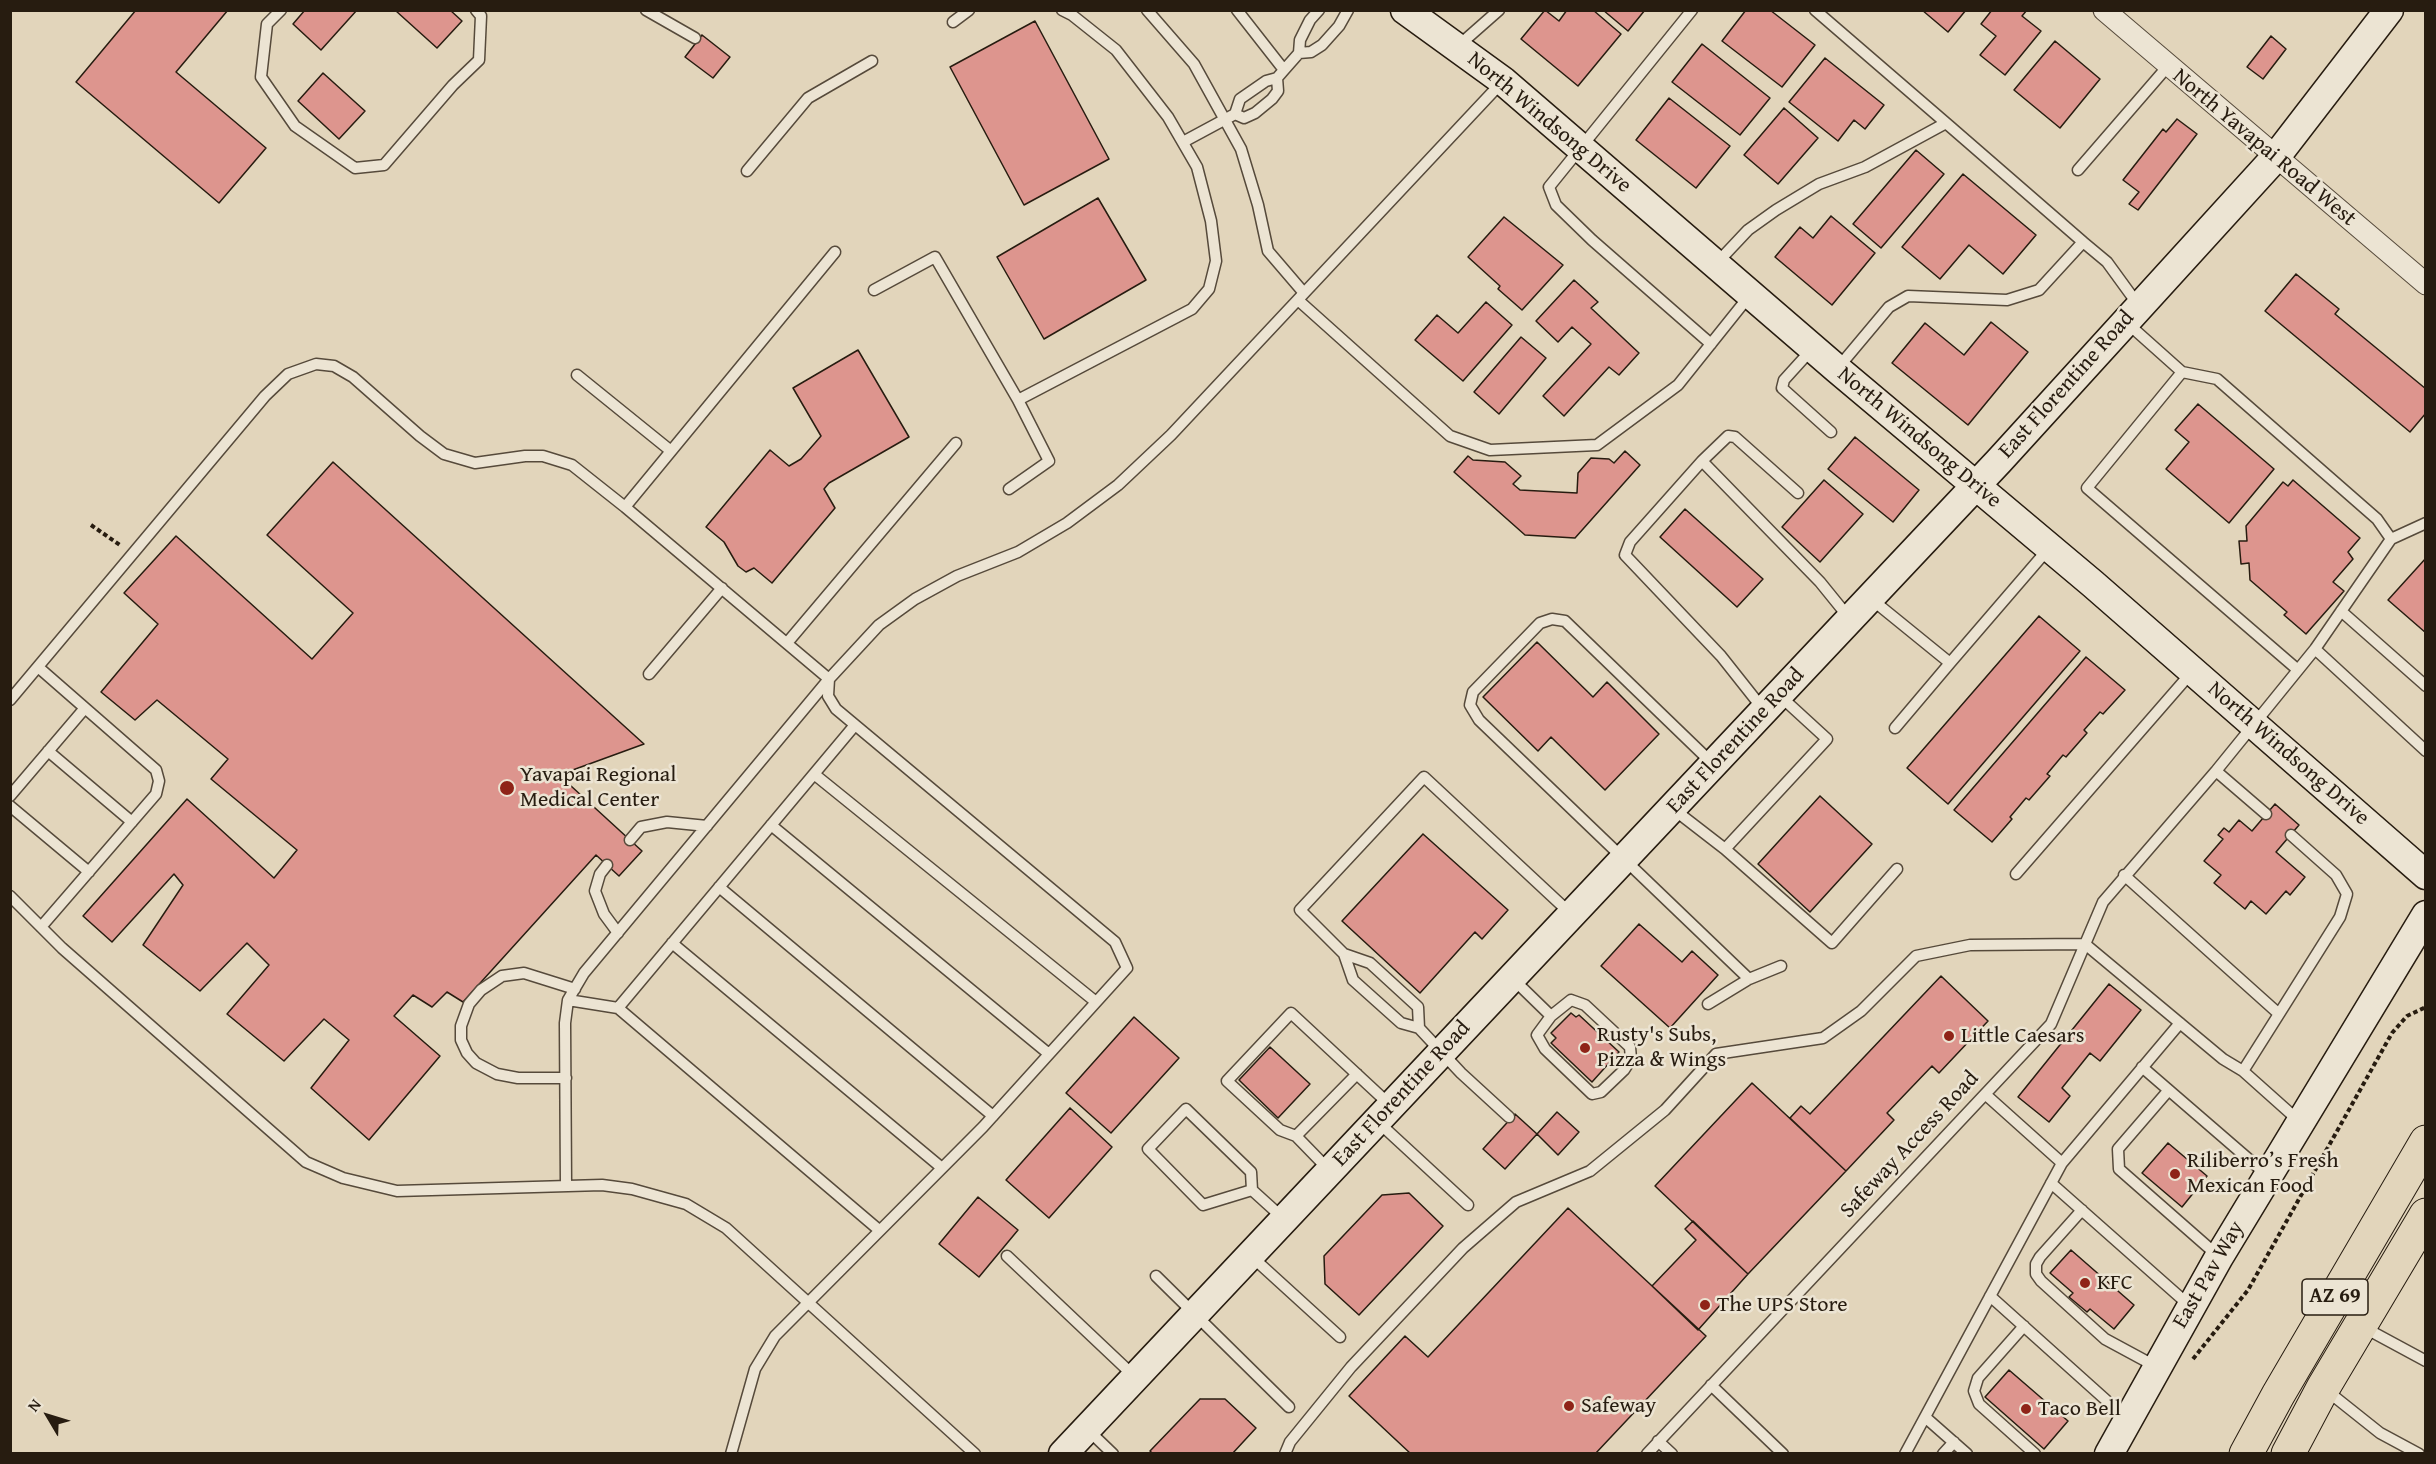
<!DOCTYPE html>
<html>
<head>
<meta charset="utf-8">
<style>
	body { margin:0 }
	#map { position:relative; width:2436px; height:1464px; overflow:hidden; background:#e2d5bb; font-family:"Gentium Book Plus",serif }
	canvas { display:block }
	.frame { position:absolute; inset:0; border:12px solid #271c10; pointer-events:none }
	.north { position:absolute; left:18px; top:1386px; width:60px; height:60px; -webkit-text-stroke:4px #ece4d3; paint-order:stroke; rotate:308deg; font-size:16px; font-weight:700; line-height:24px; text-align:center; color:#271c10 }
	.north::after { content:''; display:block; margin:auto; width:21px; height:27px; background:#271c10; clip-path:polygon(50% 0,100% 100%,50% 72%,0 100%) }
</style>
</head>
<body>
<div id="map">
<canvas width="2436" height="1464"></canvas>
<div class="frame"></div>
<div class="north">N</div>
</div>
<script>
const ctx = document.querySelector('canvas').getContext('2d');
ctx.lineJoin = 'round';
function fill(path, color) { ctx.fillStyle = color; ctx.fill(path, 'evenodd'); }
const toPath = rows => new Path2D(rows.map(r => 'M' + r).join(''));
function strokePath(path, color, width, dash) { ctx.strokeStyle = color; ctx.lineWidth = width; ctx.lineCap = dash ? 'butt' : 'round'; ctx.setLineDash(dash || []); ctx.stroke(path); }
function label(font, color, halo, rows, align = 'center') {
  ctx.font = font + ' "Gentium Book Plus",serif'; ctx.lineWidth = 5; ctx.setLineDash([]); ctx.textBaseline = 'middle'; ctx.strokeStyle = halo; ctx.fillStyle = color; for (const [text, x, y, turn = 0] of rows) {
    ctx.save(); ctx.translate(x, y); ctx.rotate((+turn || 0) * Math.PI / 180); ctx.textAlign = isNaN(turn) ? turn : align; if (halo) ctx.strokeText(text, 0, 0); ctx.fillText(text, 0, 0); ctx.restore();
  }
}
const building = toPath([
	[136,10,228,10,176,72,266,148,219,203,76,82,136,10],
	[305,10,357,10,321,50,293,24,305,10],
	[450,10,462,21,437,48,396,11,450,10],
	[1545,10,1559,21,1567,10,1593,10,1621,34,1578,86,1521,39,1545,10],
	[1603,10,1645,10,1628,31,1603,10],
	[1746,10,1770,10,1815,45,1782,87,1722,41,1746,10],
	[1922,10,1966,10,1948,32,1922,10],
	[1992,10,2027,10,2022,16,2041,31,2005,75,1980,55,1996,36,1981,24,1992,10],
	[1035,21,1109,159,1024,205,950,67,1035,21],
	[702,35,730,57,713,78,685,57,702,35],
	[2271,36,2286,49,2263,79,2247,67,2271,36],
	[2055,41,2100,79,2060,128,2014,90,2055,41],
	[1702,44,1770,98,1740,135,1672,82,1702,44],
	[1825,58,1884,105,1865,129,1854,120,1838,141,1789,102,1825,58],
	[323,73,365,111,339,139,298,101,323,73],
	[1669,98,1730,146,1696,188,1636,140,1669,98],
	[1784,108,1818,138,1778,184,1744,155,1784,108],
	[2177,119,2197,134,2138,210,2129,204,2139,192,2123,180,2163,129,2166,132,2177,119],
	[1916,150,1944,174,1881,248,1853,224,1916,150],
	[1963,174,2036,235,2003,274,1969,245,1940,279,1902,247,1963,174],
	[1098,198,1146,280,1044,339,997,257,1098,198],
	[1831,216,1875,253,1832,305,1775,257,1800,227,1813,238,1831,216],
	[1504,217,1563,265,1522,310,1498,289,1500,286,1468,257,1504,217],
	[2296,274,2339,309,2335,314,2426,389,2426,413,2410,432,2265,311,2296,274],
	[1574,280,1598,302,1591,308,1639,353,1619,375,1609,367,1564,416,1543,396,1591,344,1572,327,1558,342,1536,321,1574,280],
	[1486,302,1512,325,1463,381,1415,340,1437,315,1458,333,1486,302],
	[1991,322,2028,352,1968,425,1892,363,1925,323,1964,355,1991,322],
	[1521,337,1546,358,1499,414,1474,392,1521,337],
	[858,350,909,437,829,483,824,489,835,508,772,583,754,568,746,572,738,566,724,542,706,527,770,450,789,466,801,459,821,436,793,388,858,350],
	[2198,404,2274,469,2229,523,2166,469,2189,442,2175,430,2198,404],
	[1855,437,1919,490,1893,522,1828,469,1855,437],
	[1625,451,1640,465,1575,538,1525,535,1454,472,1468,456,1473,460,1505,462,1521,476,1513,484,1520,490,1577,493,1578,473,1591,458,1609,459,1614,463,1625,451],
	[333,462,644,744,559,775,642,851,619,876,596,855,463,1002,447,992,432,1007,413,995,394,1016,440,1056,369,1140,311,1088,349,1040,324,1019,284,1061,227,1014,269,965,247,943,200,991,143,945,183,885,174,874,112,942,83,916,187,799,274,878,297,850,211,779,228,759,157,700,135,720,101,692,158,624,124,593,176,536,312,659,353,613,267,535,333,462],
	[1824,480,1863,514,1820,562,1782,527,1824,480],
	[2293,480,2360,538,2348,552,2353,559,2333,582,2344,591,2306,634,2284,615,2287,612,2250,580,2249,563,2241,564,2239,541,2247,541,2246,526,2283,482,2288,486,2293,480],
	[1685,509,1763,579,1737,607,1660,537,1685,509],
	[2426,558,2426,633,2388,600,2426,558],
	[2039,616,2080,651,1948,804,1907,768,2039,616],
	[1537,642,1593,697,1607,682,1659,734,1605,790,1551,737,1538,751,1483,697,1537,642],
	[2086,657,2125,690,2103,714,2100,712,2084,730,2087,733,2066,757,2063,755,2047,774,2050,776,2029,800,2026,798,2010,817,2012,819,1992,842,1954,810,2086,657],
	[1820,796,1872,844,1810,912,1758,864,1820,796],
	[2275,804,2299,825,2276,852,2305,877,2290,895,2286,891,2266,914,2251,901,2245,909,2214,883,2221,875,2204,861,2223,839,2218,835,2224,828,2229,832,2239,820,2252,831,2275,804],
	[1423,834,1508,910,1482,939,1475,932,1420,993,1342,921,1423,834],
	[1639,924,1682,962,1692,951,1718,975,1670,1028,1601,966,1639,924],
	[1941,976,1988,1021,1939,1073,1932,1066,1887,1113,1894,1120,1846,1171,1790,1118,1801,1106,1810,1114,1941,976],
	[2109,984,2141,1010,2100,1061,2090,1053,2062,1088,2070,1096,2049,1122,2018,1097,2109,984],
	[1571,1013,1576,1017,1579,1015,1619,1052,1592,1082,1551,1043,1556,1038,1551,1033,1571,1013],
	[1134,1017,1179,1058,1111,1133,1066,1093,1134,1017],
	[1270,1047,1310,1084,1278,1118,1239,1080,1270,1047],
	[1752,1083,1846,1171,1748,1274,1655,1186,1752,1083],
	[1070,1108,1112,1147,1049,1218,1006,1180,1070,1108],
	[1557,1112,1579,1132,1558,1155,1537,1134,1557,1112],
	[1515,1114,1537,1134,1505,1169,1483,1149,1515,1114],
	[2168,1143,2207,1176,2182,1207,2142,1173,2168,1143],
	[1409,1193,1443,1226,1359,1315,1325,1284,1324,1256,1382,1195,1409,1193],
	[978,1197,1018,1230,979,1277,939,1244,978,1197],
	[1568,1208,1706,1336,1595,1454,1411,1454,1349,1396,1405,1336,1428,1357,1568,1208],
	[1693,1221,1748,1274,1698,1330,1652,1286,1696,1240,1685,1229,1693,1221],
	[2071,1250,2134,1305,2114,1329,2090,1309,2087,1312,2069,1297,2073,1293,2050,1273,2071,1250],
	[2009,1370,2068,1421,2044,1449,1985,1397,2009,1370],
	[1200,1399,1225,1399,1256,1428,1232,1454,1153,1454,1150,1451,1200,1399]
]);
fill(building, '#dd958e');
strokePath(building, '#271c10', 1.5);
const lane = toPath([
	[281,10,267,24,261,77,295,126,355,168,384,165,453,85,479,60,481,16,476,10],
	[646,10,695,38],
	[1147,10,1194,64,1241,149,1258,205,1268,251,1304,293],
	[1237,10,1284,70,1299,53,1300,40,1310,20,1319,10],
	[1692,10,1549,187,1556,205,1592,240,1711,344],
	[1815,10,1946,123],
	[953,22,969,10],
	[1457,47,1499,10],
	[1299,53,1311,52,1322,45,1339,26,1348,10],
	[1235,114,1244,118,1255,113,1272,99,1278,91,1277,78],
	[1183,142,1235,114,1240,99,1266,81,1277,78,1284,70],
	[2078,170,2168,66],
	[747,171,808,98,872,61],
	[1716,264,1748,230,1776,210,1819,184,1865,167,1946,123,2083,242],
	[874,290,935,257,1018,400,1192,309,1209,289,1216,261,1211,221,1197,167,1168,117,1116,50,1072,15,1062,10],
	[1298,300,1450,436,1490,450,1597,445,1678,385,1750,295],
	[2126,322,2182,372,2217,379,2377,519,2391,539],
	[1813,348,1784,380,1782,388,1831,432],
	[1837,369,1889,307,1908,296,2007,300,2039,290,2083,242,2107,262,2139,306],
	[2182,372,2087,488,2298,670],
	[577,375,671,451],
	[1702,461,1630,542,1625,555,1721,656,1763,709],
	[1009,489,1049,461,1018,400],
	[1798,493,1735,437,1728,436,1702,461,1820,582,1850,619],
	[625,507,835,252],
	[1870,598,1950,663,2049,548],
	[2341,611,2426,686],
	[787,643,956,443],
	[2315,649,2426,751],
	[38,667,156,770,159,781,156,794,41,927],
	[649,674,722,588],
	[10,700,265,396,288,374,316,364,334,366,353,377,420,436,444,454,475,463,525,456,543,456,572,465,625,507,829,679,828,696,836,709,1115,942,1127,968,983,1127,775,1336,755,1369,731,1454],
	[1895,728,1950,663],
	[48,751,132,822],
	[1713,764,1565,621,1552,619,1540,623,1473,692,1470,705,1479,720,1749,979],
	[2216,771,2266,814],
	[814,774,1096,1002],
	[10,796,85,708],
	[10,806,89,872],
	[1672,808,1725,849,1827,739,1779,695],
	[771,825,1049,1054],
	[630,840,641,827,667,822,707,826],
	[1725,849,1832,943,1897,869],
	[607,865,600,874,595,891,604,914,618,933],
	[2016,874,2191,673],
	[2124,875,2279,1014,2243,1071,2299,1121],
	[719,887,993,1116],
	[10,896,62,948,306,1162,343,1178,397,1191,602,1185,632,1189,686,1204,726,1228,975,1454],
	[672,943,942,1168],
	[1344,954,1370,963,1418,1007,1419,1028],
	[1512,978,1551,1016],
	[568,1000,618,1008,855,725],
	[1571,1000,1585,1005,1630,1047,1631,1059,1624,1070,1601,1092,1592,1094,1545,1049,1537,1035,1551,1016,1571,1000],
	[1708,1004,1749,979,1781,966],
	[618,1008,879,1230],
	[2279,1014,2340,917,2347,894,2336,875,2291,835],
	[2142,1067,2267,1175],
	[566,1078,518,1078,497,1074,476,1063,467,1053,461,1040,461,1026,469,1004,481,990,502,976,524,973,575,989],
	[2168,1091,2118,1149,2119,1169,2217,1255],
	[1509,1117,1461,1073,1419,1028,1401,1023,1353,980,1344,954,1300,910,1424,777,1570,913],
	[1377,1121,1468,1205],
	[1296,1136,1357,1074],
	[2062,1163,2180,1023],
	[1329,1170,1296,1136,1280,1130,1227,1081,1291,1013,1390,1105],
	[2051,1183,2190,1306],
	[566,1186,565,1023,568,1000,584,973,829,679,879,625,915,599,957,576,1018,552,1067,523,1118,485,1171,435,1503,81],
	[1252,1190,1203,1205,1148,1149,1186,1109,1251,1172,1252,1190,1284,1219],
	[2082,1210,2040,1257,2036,1264,2036,1274,2041,1281,2105,1339,2155,1366],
	[1250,1255,1340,1337],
	[1007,1256,1135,1377],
	[1156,1276,1289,1407],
	[1990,1296,2126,1418],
	[2024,1326,1978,1378,1974,1391,1979,1404,2035,1454],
	[2363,1327,2426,1361],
	[1711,1385,1783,1454],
	[2326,1390,2380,1433,2419,1454],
	[1925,1417,1967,1454],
	[1087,1429,1113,1454],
	[1658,1441,1672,1454],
	[1285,1454,1290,1442,1351,1367,1463,1248,1516,1202,1590,1171,1665,1110,1716,1054,1823,1038,1861,1011,1916,956,1970,945,2085,944,2223,1059,2243,1071],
	[1647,1454,2051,1024,2103,902,2216,771,2315,649,2391,539,2426,523],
	[1905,1454,2062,1163,1985,1094],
	[1943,1454,1954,1442]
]);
const street = toPath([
	[2104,10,2426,284]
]);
const secondary = toPath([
	[1405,10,1503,81,1837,369,2093,584,2426,875],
	[1063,1454,1999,461,2275,158,2389,10],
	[2109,1454,2219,1257,2426,915]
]);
const primary = toPath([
	[2246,1454,2278,1395,2426,1142],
	[2288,1454,2323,1388,2426,1215]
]);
strokePath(lane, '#564a3b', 13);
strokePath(street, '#564a3b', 23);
strokePath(secondary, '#271c10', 31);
strokePath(primary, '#271c10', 35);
strokePath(toPath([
	[91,525,120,545],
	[2193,1359,2248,1290,2392,1033,2407,1016,2426,1007]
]), '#271c10', 4, [4.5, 3]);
strokePath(lane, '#ece4d3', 10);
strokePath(street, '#ece4d3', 21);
strokePath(secondary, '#ece4d3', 28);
strokePath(primary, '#e2d5bb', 33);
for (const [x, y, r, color] of [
	[507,788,8,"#8f2418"],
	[1949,1036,6,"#8f2418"],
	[1585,1048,6,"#8f2418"],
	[2175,1174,6,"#8f2418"],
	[2085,1283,6,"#8f2418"],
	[1705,1305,6,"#8f2418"],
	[1569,1406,6,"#8f2418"],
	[2026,1409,6,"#8f2418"]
]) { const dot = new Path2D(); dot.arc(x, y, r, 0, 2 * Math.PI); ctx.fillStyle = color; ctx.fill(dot); strokePath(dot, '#ece4d3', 2); }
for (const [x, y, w] of [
	[2335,1297,66]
]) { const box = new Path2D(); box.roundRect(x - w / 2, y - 18, w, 36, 4.5); ctx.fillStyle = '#ece4d3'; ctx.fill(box); strokePath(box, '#271c10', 1.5); }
label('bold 21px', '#271c10', null, [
	["AZ 69",2335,1297]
]);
label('22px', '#271c10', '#ece4d3', [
	["North Windsong Drive",1549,123,40],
	["North Yavapai Road West",2264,148,40],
	["East Florentine Road",2067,385,-48],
	["North Windsong Drive",1919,438,40],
	["East Florentine Road",1736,741,-47],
	["North Windsong Drive",2288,754,41],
	["East Florentine Road",1402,1094,-47],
	["Safeway Access Road",1910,1145,-47],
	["East Pav Way",2209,1275,-60]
]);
label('22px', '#271c10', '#ece4d3', [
	["Yavapai Regional",520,775],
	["Medical Center",520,800],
	["Rusty's Subs,",1597,1035],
	["Pizza & Wings",1597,1060],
	["Little Caesars",1961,1036],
	["Riliberro’s Fresh",2187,1161],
	["Mexican Food",2187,1186],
	["KFC",2097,1283],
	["The UPS Store",1717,1305],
	["Safeway",1581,1406],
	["Taco Bell",2038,1409]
], 'left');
</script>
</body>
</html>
